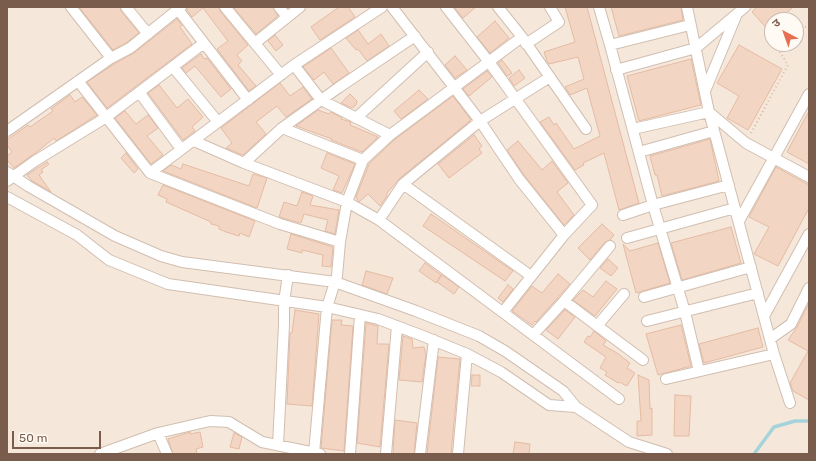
<!DOCTYPE html>
<html>
<head>
<meta charset="utf-8">
<style>
	body { margin:0 }
	#map { position:relative; width:816px; height:461px; overflow:hidden; background:#fdf6ec; font-family:Rubik,"Noto Sans Devanagari",sans-serif }
	canvas { display:block }
	.frame { position:absolute; inset:0; border:8px solid #7a5c4d; pointer-events:none }
	.north { position:absolute; left:764px; top:12px; width:40px; height:40px; box-sizing:border-box; background:#fffaf3; border:1px solid #cabbb1; border-radius:50%; rotate:319deg; font-size:11px; font-weight:700; line-height:16px; text-align:center; color:#7a5c4d }
	.north::after { content:''; display:block; margin:auto; width:14px; height:18px; background:#e76f51; clip-path:polygon(50% 0,100% 100%,50% 72%,0 100%) }
	.scale { position:absolute; left:12px; top:431px; width:89px; height:18px; box-sizing:border-box; border:2px solid #7a5c4d; border-top:0; padding-left:5px; font-size:12px; line-height:14px; white-space:nowrap; color:#7a5c4d; -webkit-text-stroke:3px #fffaf3; paint-order:stroke }
</style>
</head>
<body>
<div id="map">
<canvas width="816" height="461"></canvas>
<div class="frame"></div>
<div class="north">उ</div>
<div class="scale">50 m</div>
</div>
<script>
const ctx = document.querySelector('canvas').getContext('2d');
ctx.lineJoin = 'round';
function fill(path, color) { ctx.fillStyle = color; ctx.fill(path, 'evenodd'); }
const toPath = rows => new Path2D(rows.map(r => 'M' + r).join(''));
function strokePath(path, color, width, dash) { ctx.strokeStyle = color; ctx.lineWidth = width; ctx.lineCap = dash ? 'butt' : 'round'; ctx.setLineDash(dash || []); ctx.stroke(path); }
fill(toPath([
	[7,7,809,7,809,454,7,454],
	[772,20,796,20,796,44,772,44]
]), '#f5e8da');
strokePath(toPath([
	[754,454,774,427,795,421,809,421]
]), '#a5d3da', 3.5);
const building = toPath([
	[79,7,120,7,121,11,139,33,126,43,113,50,79,7],
	[187,7,219,7,220,11,248,45,237,55,242,61,238,65,256,86,249,91,217,49,228,41,203,8,192,17,187,10,187,7],
	[233,7,273,7,278,16,256,34,233,7],
	[339,7,348,7,355,17,320,40,311,27,339,7],
	[454,7,476,7,463,18,454,7],
	[565,7,587,7,639,203,619,210,604,153,583,163,584,165,575,170,540,122,549,117,554,125,556,123,574,149,600,136,587,88,570,95,565,87,584,79,578,57,549,64,547,61,544,52,575,42,565,7],
	[611,7,681,7,683,20,619,36,611,7],
	[757,7,793,7,779,20,772,20,772,34,752,12,757,7],
	[177,19,182,25,180,27,192,44,107,108,87,82,114,64,134,53,177,19],
	[495,21,509,38,490,53,477,37,495,21],
	[358,30,368,44,381,34,389,46,367,61,358,49,356,50,346,38,358,30],
	[275,35,283,45,276,51,268,41,275,35],
	[739,45,782,69,748,130,727,118,739,96,717,83,739,45],
	[331,48,349,73,333,84,324,72,314,80,303,67,331,48],
	[201,54,204,59,207,58,231,89,221,97,195,66,186,73,182,68,201,54],
	[455,56,467,70,455,78,445,65,455,56],
	[691,59,701,105,639,121,627,76,691,59],
	[502,60,512,73,507,76,498,63,502,60],
	[519,70,525,78,514,86,509,78,519,70],
	[487,71,492,77,469,96,463,89,487,71],
	[280,83,290,96,303,87,312,99,286,117,277,106,256,122,266,134,243,155,226,148,232,143,221,128,280,83],
	[159,85,177,108,188,99,203,117,192,127,195,131,183,140,148,93,159,85],
	[419,90,428,99,401,119,394,111,419,90],
	[350,94,357,101,356,105,352,108,341,103,350,94],
	[70,95,75,102,82,97,97,115,56,141,54,138,38,151,14,168,7,160,7,156,12,152,7,145,7,140,28,125,30,127,53,111,51,109,70,95],
	[453,96,471,120,399,179,387,193,387,196,380,206,368,194,359,202,356,197,369,164,394,140,453,96],
	[318,110,329,114,331,112,342,118,341,119,351,122,350,125,378,137,362,152,331,140,332,139,296,126,318,110],
	[125,111,136,124,148,115,158,128,147,136,163,155,151,164,115,118,125,111],
	[809,111,809,164,787,152,809,111],
	[474,135,482,146,479,149,482,153,449,178,438,164,474,135],
	[710,139,719,181,662,196,657,175,655,175,650,156,710,139],
	[518,141,542,170,552,161,568,183,557,192,574,215,564,225,524,175,507,150,518,141],
	[126,153,138,169,134,173,121,158,126,153],
	[327,153,355,164,342,193,333,190,339,176,321,168,327,153],
	[47,162,49,164,41,170,43,172,39,175,51,192,31,180,27,175,47,162],
	[183,164,249,186,253,174,267,178,257,208,163,171,171,165,181,169,183,164],
	[776,167,809,185,809,208,778,266,754,254,769,227,749,217,776,167],
	[163,185,255,221,249,237,240,233,239,236,226,232,219,229,219,226,211,224,211,222,166,202,167,199,158,195,163,185],
	[302,192,313,196,310,205,339,210,335,234,325,231,328,220,304,214,301,223,279,217,284,202,297,206,302,192],
	[431,214,513,271,505,281,423,226,431,214],
	[602,224,614,235,610,240,605,242,590,260,578,248,602,224],
	[731,227,741,263,682,280,671,243,731,227],
	[291,234,333,247,331,267,322,266,323,255,302,250,302,253,287,249,291,234],
	[658,243,670,283,636,293,623,244,630,251,658,243],
	[608,259,618,268,611,276,600,268,608,259],
	[425,263,441,275,436,283,419,271,425,263],
	[366,271,393,278,387,294,362,285,366,271],
	[558,274,570,284,536,322,535,321,532,325,512,311,532,286,542,293,558,274],
	[442,275,459,287,454,294,437,282,442,275],
	[606,281,617,289,595,316,573,300,583,290,593,297,606,281],
	[508,285,513,289,503,302,498,298,508,285],
	[809,303,809,400,793,391,790,383,808,351,788,340,797,327,809,303],
	[295,310,319,314,312,406,287,404,290,333,292,333,295,310],
	[565,310,575,317,558,339,546,330,565,310],
	[332,320,342,320,341,325,353,326,344,451,321,448,332,320],
	[366,323,378,326,377,344,389,344,380,447,357,443,366,323],
	[681,325,691,366,658,375,646,334,681,325],
	[758,328,763,347,704,363,699,344,758,328],
	[594,331,606,341,603,345,617,353,630,363,627,368,635,373,627,386,619,382,618,383,605,375,607,372,600,368,606,357,584,342,588,336,590,337,594,331],
	[403,336,412,339,413,348,424,347,426,355,422,382,399,380,403,336],
	[438,357,460,359,451,454,427,454,438,357],
	[472,375,480,375,480,386,471,386,472,375],
	[638,375,649,380,650,409,652,408,652,435,637,436,637,421,641,421,638,375],
	[675,395,691,396,689,436,674,436,675,395],
	[395,420,417,423,414,454,393,454,395,420],
	[190,432,190,434,200,432,203,447,196,449,197,454,173,454,168,439,190,432],
	[234,433,242,437,239,449,230,447,234,433],
	[515,442,530,444,529,454,513,454,515,442]
]);
fill(building, '#f3d5c3');
strokePath(building, '#e6bba3', 1);
const minor = toPath([
	[71,7,111,58],
	[126,7,148,34],
	[176,7,248,100],
	[225,7,281,75],
	[279,7,287,17],
	[392,7,480,121,519,179,564,235],
	[446,7,489,62,592,205,564,235,503,312],
	[498,7,522,37,586,129],
	[599,7,610,45,653,205,685,312,699,371],
	[687,7,709,112,774,354,790,403],
	[255,43,300,7],
	[526,44,559,22,550,7],
	[610,45,690,25],
	[294,65,321,100,390,135],
	[173,67,218,122],
	[616,70,696,48,745,7],
	[78,81,150,173,280,224,340,242],
	[705,91,736,16],
	[139,92,181,149],
	[356,118,428,52],
	[282,128,363,160],
	[633,129,709,112,746,143,809,177],
	[7,131,111,58,130,48,181,7],
	[194,141,244,163,347,202,379,220,619,399],
	[639,152,714,131],
	[244,163,282,128,338,88,415,36],
	[7,172,28,186,115,236,161,256,182,262,335,282,416,311,479,336,505,351,563,391,576,407,629,442,667,454],
	[150,173,294,65,382,7],
	[7,181,35,161,105,118,204,43],
	[403,184,531,276],
	[7,197,77,235,109,260,168,284,327,307,378,319,423,336,467,354,501,372,549,405,576,407],
	[623,215,653,205,729,185],
	[379,220,403,184,480,121,550,77],
	[739,221,809,94],
	[627,238,735,208],
	[644,297,751,267],
	[564,301,643,360],
	[764,316,809,234],
	[647,321,758,293],
	[597,326,624,294],
	[533,335,564,301,610,246],
	[770,339,791,324,809,288],
	[666,379,774,354],
	[158,433,167,454],
	[278,445,284,325,284,302,288,275],
	[314,453,327,307,337,276,340,242,347,202,363,160,390,135,522,37],
	[100,454,158,433,210,421,229,422,262,442,320,454],
	[350,454,360,315],
	[386,454,397,326],
	[420,454,434,340],
	[458,454,467,354]
]);
strokePath(minor, '#d1beb0', 12);
strokePath(toPath([
	[796,35,809,24],
	[751,133,788,65,778,49,785,44]
]), '#d9b8a5', 2, [1, 3]);
strokePath(minor, '#fff', 10);
</script>
</body>
</html>
